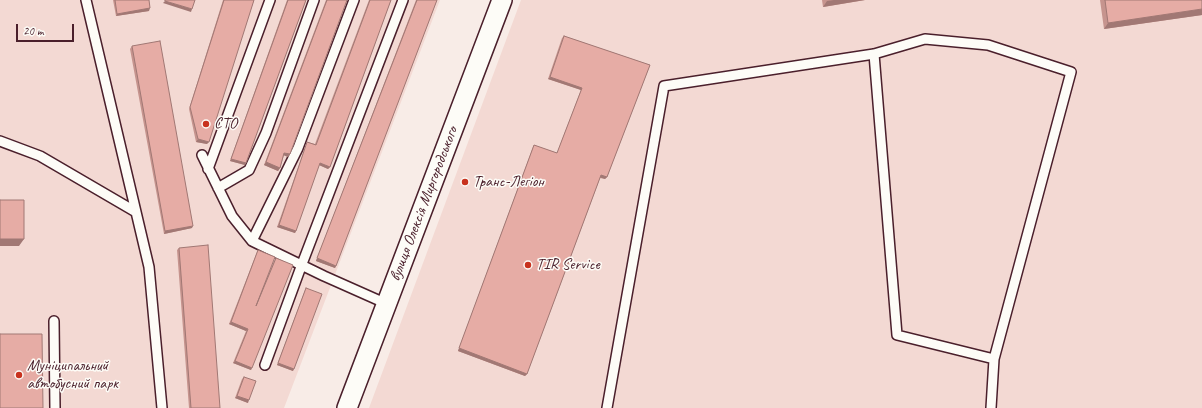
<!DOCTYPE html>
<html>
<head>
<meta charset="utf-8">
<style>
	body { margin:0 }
	#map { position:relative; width:1202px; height:408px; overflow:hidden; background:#f8ece7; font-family:Caveat,sans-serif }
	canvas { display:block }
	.scale { position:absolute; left:16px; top:24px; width:58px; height:18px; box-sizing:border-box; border:2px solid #4a1f2b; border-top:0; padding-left:5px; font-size:12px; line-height:14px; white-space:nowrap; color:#4a1f2b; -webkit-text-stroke:3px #fdfcf7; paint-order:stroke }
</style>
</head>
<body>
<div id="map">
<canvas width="1202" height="408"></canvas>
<div class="scale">20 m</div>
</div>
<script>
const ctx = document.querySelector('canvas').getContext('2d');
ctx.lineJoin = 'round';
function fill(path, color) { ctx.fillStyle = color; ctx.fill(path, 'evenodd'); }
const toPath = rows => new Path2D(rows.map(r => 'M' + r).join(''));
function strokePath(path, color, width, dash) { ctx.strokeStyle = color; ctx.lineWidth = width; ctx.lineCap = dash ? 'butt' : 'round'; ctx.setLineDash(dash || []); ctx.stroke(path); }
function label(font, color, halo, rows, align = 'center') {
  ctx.font = font + ' Caveat,sans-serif'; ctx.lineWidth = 3; ctx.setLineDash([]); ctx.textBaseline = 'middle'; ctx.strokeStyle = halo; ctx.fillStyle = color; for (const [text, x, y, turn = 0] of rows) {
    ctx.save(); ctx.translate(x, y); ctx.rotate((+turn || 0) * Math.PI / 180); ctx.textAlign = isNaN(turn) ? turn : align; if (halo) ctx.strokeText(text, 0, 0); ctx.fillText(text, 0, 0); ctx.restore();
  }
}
fill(toPath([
	[0,0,440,0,284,408,0,408],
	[521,0,1202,0,1202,408,369,408]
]), '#f3d9d3');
const service = toPath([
	[86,0,149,267,162,408],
	[874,54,897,335,994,359],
	[0,141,40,156,136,212],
	[202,155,232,216,252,241,324,276,387,304],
	[208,169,270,0],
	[218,188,249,170,266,133,314,0],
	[252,241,298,148,354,0],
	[54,321,55,408],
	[265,365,302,264,403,0],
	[607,408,664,86,874,54,925,39,988,45,1071,72,994,359,991,408]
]);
const minor = toPath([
	[347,408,502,0]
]);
strokePath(service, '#4a1f2b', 12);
strokePath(minor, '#4a1f2b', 22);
strokePath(service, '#fdfcf7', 9);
strokePath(minor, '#fdfcf7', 19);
fill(toPath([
	[113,0,149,0,149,11,116,16],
	[223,0,254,0,207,144,196,142,189,109],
	[287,0,306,0,245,165,230,161],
	[326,0,347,0,290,154,288,157,284,155,280,168,278,171,264,165],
	[369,0,391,0,330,167,328,169,319,165,295,233,277,227,306,145,307,142,315,144],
	[416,0,437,0,335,268,316,261],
	[822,0,865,0,823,7],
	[1100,0,1202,0,1202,15,1104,29],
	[564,36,650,65,607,177,605,179,600,178,527,374,525,376,458,351,533,147,534,145,557,153,581,90,548,79,562,38],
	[132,46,192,228,164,234,130,49],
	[179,248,220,408,189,408,177,250],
	[258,250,263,288,274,261,276,258,251,370,233,363,246,331,229,324,257,252],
	[306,288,293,371,277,365,305,290],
	[244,377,248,403,235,398,242,379]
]), '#c6948e');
fill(toPath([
	[834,0,865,0,823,7,827,1],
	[165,1,192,9,191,12,163,3],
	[150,8,149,11,116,16,117,14],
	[1202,9,1202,15,1104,29,1108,23],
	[550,77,582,88,581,90,548,79],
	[198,139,209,142,207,144,196,142],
	[284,153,290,154,288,157,283,155],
	[231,159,246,163,245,165,230,161],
	[266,162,280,168,278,171,264,165],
	[320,163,330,167,328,169,319,165],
	[601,175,607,177,605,179,599,177],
	[279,225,296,231,295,233,277,227],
	[193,226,192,228,164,234,165,231],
	[0,239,24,239,19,246,0,246],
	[317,258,336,266,335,268,316,261],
	[231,322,248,329,246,331,229,324],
	[459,348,527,374,525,376,458,351],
	[235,361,252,368,251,370,233,363],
	[278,363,294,369,293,371,277,365],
	[237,396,249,400,248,403,235,398]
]), '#a17874');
const building = toPath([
	[115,0,149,0,150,8,117,14,115,0],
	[165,0,195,0,192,9,165,1,165,0],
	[224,0,254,0,209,142,198,139,190,107,224,0],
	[288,0,306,0,246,163,231,159,288,0],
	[327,0,347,0,290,154,284,153,280,168,266,162,327,0],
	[370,0,391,0,330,167,320,163,296,231,279,225,307,142,316,145,370,0],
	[417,0,437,0,336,266,317,258,417,0],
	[1105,0,1202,0,1202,9,1108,23,1105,0],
	[564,36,650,65,607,177,601,175,527,374,459,348,534,145,557,153,582,88,550,77,564,36],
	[160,41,193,226,165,231,132,46,160,41],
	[0,200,24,200,24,239,0,239,0,200],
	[208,245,220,408,191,408,179,248,208,245],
	[258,250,275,257,256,306,276,258,293,265,252,368,235,361,248,329,231,322,258,250],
	[306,288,322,294,294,369,278,363,306,288],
	[0,334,42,334,43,408,0,408,0,334],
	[244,377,256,381,249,400,237,396,244,377]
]);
fill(building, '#e6aca5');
strokePath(building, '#a17874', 1);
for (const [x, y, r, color] of [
	[206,124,4,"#c8321e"],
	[465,182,4,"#c8321e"],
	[528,265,4,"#c8321e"],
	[19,375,4,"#c8321e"]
]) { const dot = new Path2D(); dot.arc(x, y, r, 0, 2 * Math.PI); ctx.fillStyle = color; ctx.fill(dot); strokePath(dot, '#fdfcf7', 1.5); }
label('16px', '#4a1f2b', '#fdfcf7', [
	["СТО",214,124],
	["Транс-Легіон",473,182],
	["TIR Service",536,265],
	["Муніципальний",27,366],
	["автобусний парк",27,384]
], 'left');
label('16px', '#4a1f2b', '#fdfcf7', [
	["вулиця Олексія Миргородського",424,204,-69]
]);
</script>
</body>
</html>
